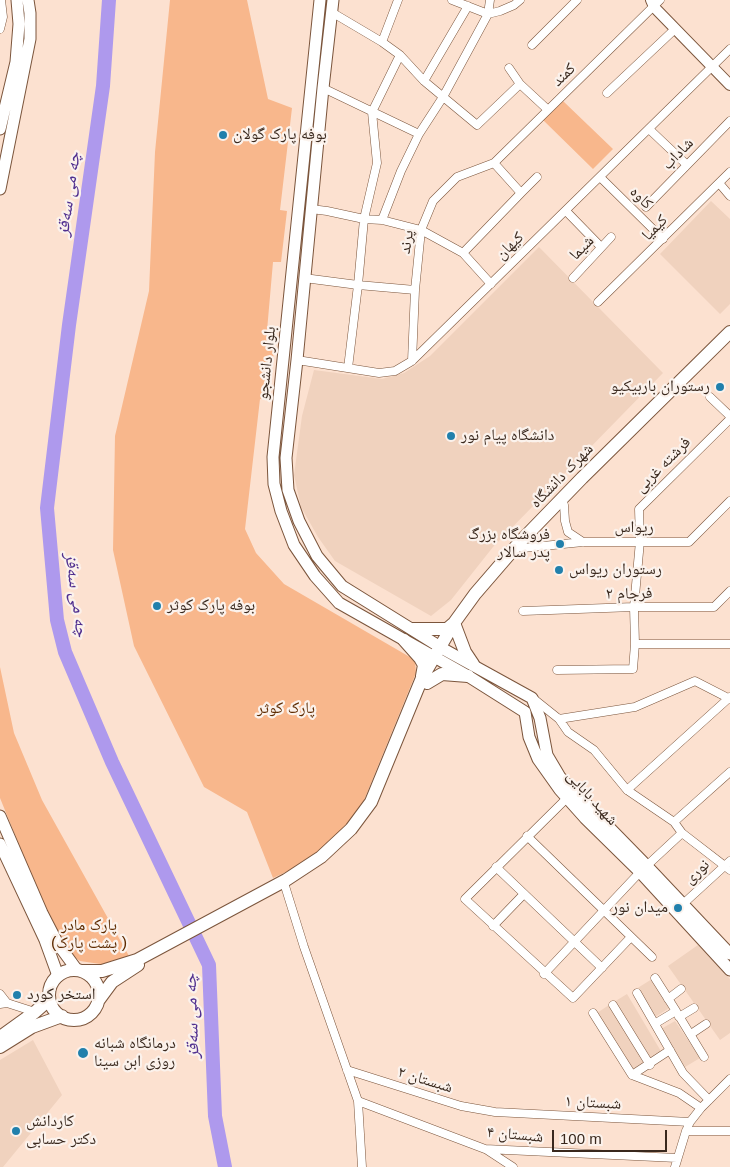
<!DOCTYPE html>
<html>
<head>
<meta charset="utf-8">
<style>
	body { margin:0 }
	#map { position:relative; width:730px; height:1167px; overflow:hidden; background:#fce1d0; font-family:Arial,sans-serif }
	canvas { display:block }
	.scale { position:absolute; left:552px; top:1130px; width:115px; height:22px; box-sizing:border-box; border:2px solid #39281d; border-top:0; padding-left:6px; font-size:15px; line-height:18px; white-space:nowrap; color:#39281d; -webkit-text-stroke:4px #fbf2ec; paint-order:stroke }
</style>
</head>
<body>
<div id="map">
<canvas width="730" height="1167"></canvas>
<div class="scale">100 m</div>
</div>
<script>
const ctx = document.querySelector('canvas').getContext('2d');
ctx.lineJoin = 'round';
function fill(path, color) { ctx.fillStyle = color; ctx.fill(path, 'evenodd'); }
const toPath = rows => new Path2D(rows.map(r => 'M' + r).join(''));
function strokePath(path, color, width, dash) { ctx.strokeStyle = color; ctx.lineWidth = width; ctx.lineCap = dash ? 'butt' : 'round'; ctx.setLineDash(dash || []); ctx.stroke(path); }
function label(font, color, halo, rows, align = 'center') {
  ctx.font = font + ' Arial,"Noto Naskh Arabic",sans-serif'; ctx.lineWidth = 4.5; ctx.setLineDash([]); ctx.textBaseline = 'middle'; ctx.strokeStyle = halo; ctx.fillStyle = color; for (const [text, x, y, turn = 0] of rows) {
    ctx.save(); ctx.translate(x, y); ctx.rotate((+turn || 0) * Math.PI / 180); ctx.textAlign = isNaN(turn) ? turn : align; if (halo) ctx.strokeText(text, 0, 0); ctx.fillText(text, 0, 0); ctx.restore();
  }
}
fill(toPath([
	[711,201,730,219,730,304,720,314,660,254],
	[539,247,663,373,493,547,451,600,431,616,335,561,318,537,301,507,294,475,302,416,314,370,382,379,404,373,430,356],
	[698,945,730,979,730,1033,720,1040,668,966],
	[652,979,671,1007,655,1017,636,989],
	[627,994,662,1053,651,1061,614,1002],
	[609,1005,645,1064,632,1072,597,1013],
	[675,1021,700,1058,685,1067,661,1029],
	[33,1040,62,1095,3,1167,0,1167,0,1060]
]), '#f0d2be');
fill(toPath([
	[170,0,247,0,268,99,292,108,280,210,287,211,281,262,273,262,266,342,275,343,268,397,260,399,245,529,256,553,284,584,415,660,416,673,360,810,316,858,273,878,247,812,204,787,134,646,113,550,115,436,149,291,155,152],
	[563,101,613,149,593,169,543,120],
	[0,667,14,733,42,800,129,956,107,965,80,961,70,954,44,906,0,798]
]), '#f8b78c');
strokePath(toPath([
	[109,0,103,86,69,325,47,508,57,620,65,652,112,762,209,965,215,1116,225,1167]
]), '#ae99ed', 14);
const minor = toPath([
	[452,0,488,14,490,0],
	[333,13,382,42,400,55,424,81,477,125,520,84],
	[0,29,3,17,1,0],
	[382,42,398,0],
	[532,45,577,0],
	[509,68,520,84,547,109],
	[424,81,468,6],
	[323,88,419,134],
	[607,93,675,29],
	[649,129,687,165],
	[600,177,663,239],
	[719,183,730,196],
	[521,193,537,177],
	[646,207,730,121],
	[311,209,327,211,364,219,382,220,421,230,463,253],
	[566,211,601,247],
	[382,220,401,171,419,134,443,97,488,14,500,11,514,5,520,0],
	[304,278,358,285,415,290],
	[573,278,611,237],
	[491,284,463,253,521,193,494,163],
	[598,302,730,172],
	[297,360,379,373,395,371,412,361,730,49],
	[412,361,415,290,421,230,433,201,457,177,494,163,660,0],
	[348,368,358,285,364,219,377,163,372,112,400,55],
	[710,397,730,416],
	[564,505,565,521,568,532,583,542],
	[523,548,583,542,689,542,730,501],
	[523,611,634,607,714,607,730,591],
	[635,644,730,644],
	[557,670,633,669,635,644,634,607,640,541,639,509,730,419],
	[534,699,559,719,568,732,594,750,627,790,674,822,682,833,730,870],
	[559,719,635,707,695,681,730,699],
	[627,790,730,697],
	[567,798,465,899,573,998,631,937],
	[674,822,730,772],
	[527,836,652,957],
	[496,867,602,968],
	[285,886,304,947,358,1101,362,1167],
	[683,904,730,861],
	[493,926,521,897],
	[544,974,640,872,682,833],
	[655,978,676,1011],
	[637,993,683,1073,709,1100],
	[0,994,7,1003],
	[668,999,681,989],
	[0,1004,7,1003,35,1012],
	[613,1005,650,1065],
	[593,1013,632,1075,679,1093,701,1108],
	[679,1017,694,1008],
	[656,1023,676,1011,704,1057],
	[691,1034,706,1024],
	[347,1070,461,1106,495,1112,690,1122],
	[632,1075,670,1050],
	[358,1101,485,1149,677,1158],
	[686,1131,730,1131],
	[487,1150,513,1167],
	[675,1167,686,1131,690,1122,701,1108,730,1079]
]);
const tertiary = toPath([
	[651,0,654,7,730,85]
]);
const secondary = toPath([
	[320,0,273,457,274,484,281,511,294,545,315,576,339,603,468,676,525,712,529,737,538,759,560,790,585,818,640,872,730,970],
	[333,0,323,88,297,360,286,458,288,490,299,521,317,556,342,586,445,650,532,698,540,718,547,755,560,777,647,866,730,954],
	[0,129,16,62,19,24,17,0],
	[0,189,30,39,30,13,28,0],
	[0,816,42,913,58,944,77,970],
	[0,844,45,940,57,973,57,977]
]);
const primary = toPath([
	[454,623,465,652,473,664],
	[413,629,447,629,454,623],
	[404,640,420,658,424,665,422,676],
	[427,683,442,674,468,676],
	'49 995a25 25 0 1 1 50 0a25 25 0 1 1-50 0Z',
	[82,971,102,971,137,960,286,880,321,857,351,829,371,802,422,678,454,623,475,594,519,543,582,478,730,332],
	[98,1001,112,982,138,965],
	[0,1037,35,1012,43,1005,49,995],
	[0,1047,32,1027,62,1016]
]);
strokePath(minor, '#7b553c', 9);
strokePath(tertiary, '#7b553c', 12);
strokePath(secondary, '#7b553c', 13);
strokePath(primary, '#7b553c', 14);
strokePath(minor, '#fff', 8);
strokePath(tertiary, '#fff', 10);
strokePath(secondary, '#fff', 11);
strokePath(primary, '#fff', 12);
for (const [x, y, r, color] of [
	[223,135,5,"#2180ac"],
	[720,387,5,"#2180ac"],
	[451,436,5,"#2180ac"],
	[560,544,5,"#2180ac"],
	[559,570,5,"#2180ac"],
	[157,606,5,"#2180ac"],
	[678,908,5,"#2180ac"],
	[17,995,5,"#2180ac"],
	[83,1053,6,"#2180ac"],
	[16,1131,5,"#2180ac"]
]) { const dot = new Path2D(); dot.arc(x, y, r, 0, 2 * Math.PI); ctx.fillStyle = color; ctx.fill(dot); strokePath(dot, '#fbf2ec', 2); }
label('16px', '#39281d', '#fbf2ec', [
	["کمند",564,75,-44],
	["شاداب",678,154,-46],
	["کاوه",641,198,45],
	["کیمیا",655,228,-45],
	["پرند",407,242,-81],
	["کیهان",510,246,-44],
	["شیما",582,248,-46],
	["بلوار دانشجو",267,363,-84],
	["فرشته غربی",663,465,-45],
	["شهرک دانشگاه",562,476,-46],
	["ریواس",634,528],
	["فرجام ۲",629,594,-1],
	["شهید بابایی",592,798,48],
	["نوری",697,872,-43],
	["شبستان ۲",425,1080,17],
	["شبستان ۱",593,1103,3],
	["شبستان ۴",515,1135,5]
]);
label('16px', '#39281d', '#fbf2ec', [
	["بوفه پارک گولان",233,135],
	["رستوران باربیکیو",710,387,"right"],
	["دانشگاه پیام نور",461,436],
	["فروشگاه بزرگ",550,535,"right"],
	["پدر سالار",550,553,"right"],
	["رستوران ریواس",569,570],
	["بوفه پارک کوثر",167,606],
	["میدان نور",668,908,"right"],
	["استخر کورد",27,995],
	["درمانگاه شبانه",94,1044],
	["روزی ابن سینا",94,1062],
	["کاردانش",26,1122],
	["دکتر حسابی",26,1140]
], 'left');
label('16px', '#5e2b00', '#fbf2ec', [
	["پارک کوثر",286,709],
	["پارک مادر",89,926],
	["(پشت پارک )",89,944]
]);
label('italic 18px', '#502f8f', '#fbf2ec', [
	["چە می سەقز",69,194,-82],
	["چە می سەقز",76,595,82],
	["چە می سەقز",192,1016,-92]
]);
</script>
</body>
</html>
